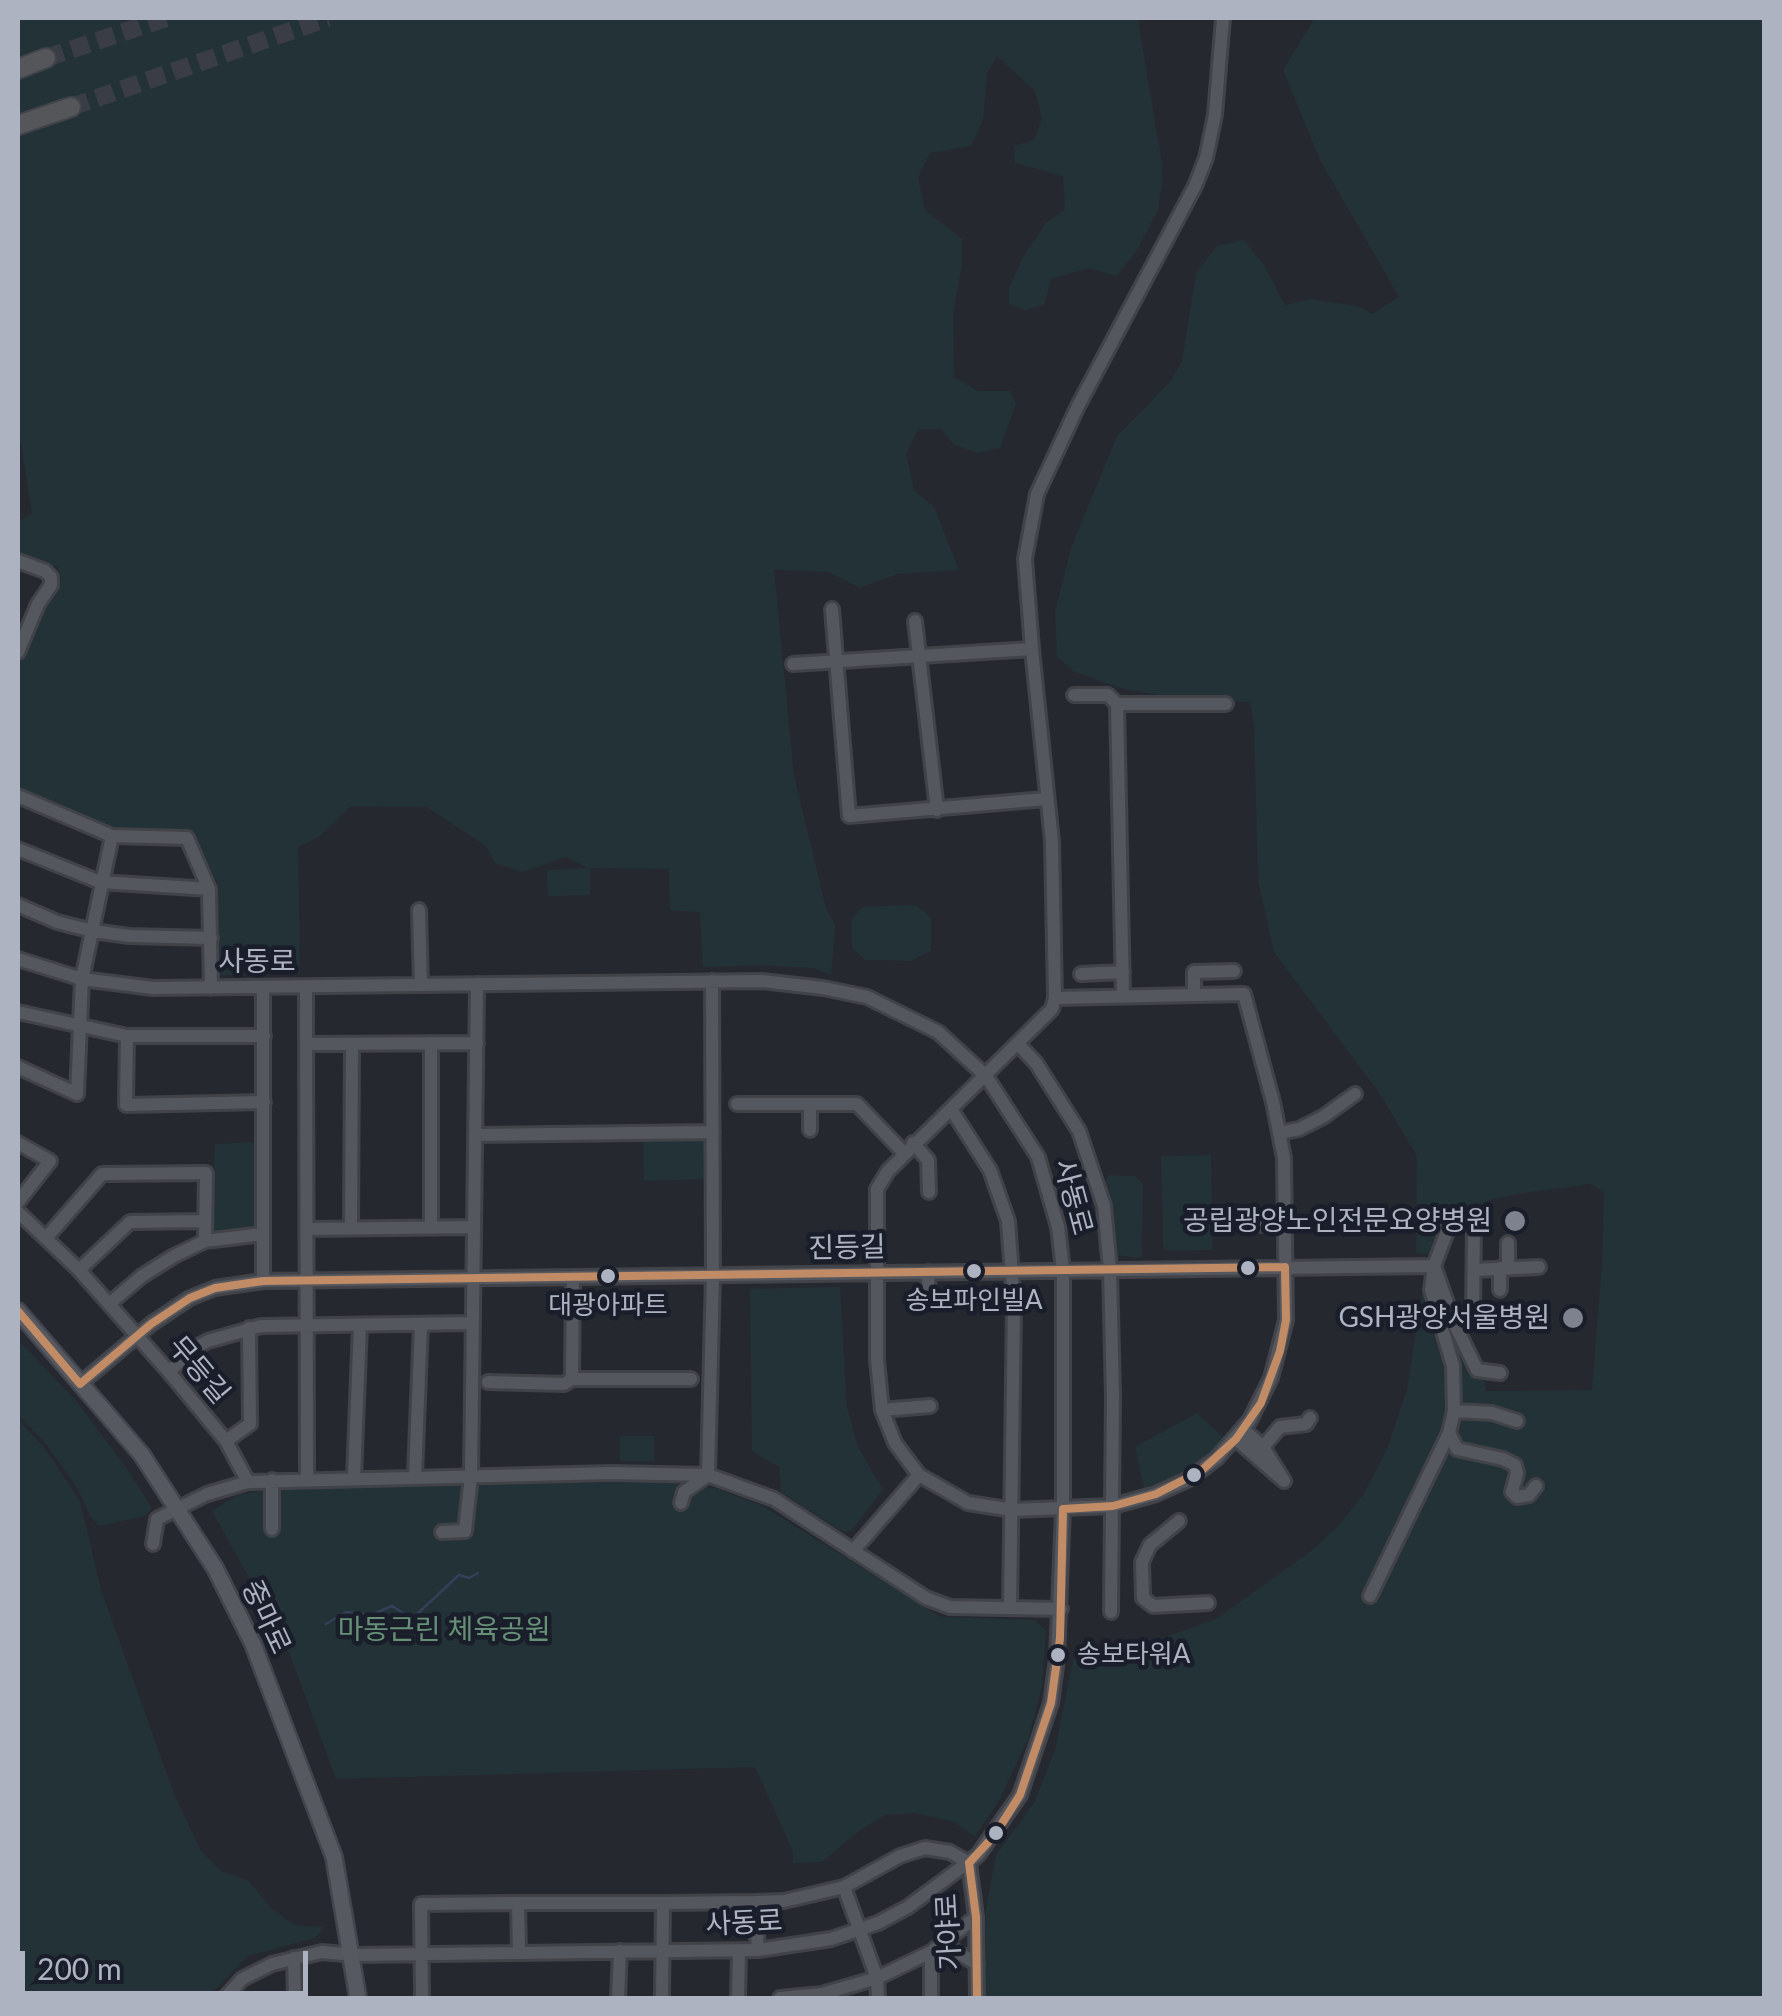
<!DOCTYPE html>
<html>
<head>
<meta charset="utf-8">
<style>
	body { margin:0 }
	#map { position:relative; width:1782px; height:2016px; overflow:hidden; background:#262830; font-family:Lato,sans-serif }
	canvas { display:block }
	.frame { position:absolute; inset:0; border:20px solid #aeb3c2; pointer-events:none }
	.scale { position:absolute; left:20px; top:1951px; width:288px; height:45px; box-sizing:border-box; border:5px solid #aeb3c2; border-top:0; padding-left:12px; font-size:30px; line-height:35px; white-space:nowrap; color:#aeb3c2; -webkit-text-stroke:8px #191e2a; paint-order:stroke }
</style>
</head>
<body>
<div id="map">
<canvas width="1782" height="2016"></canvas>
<div class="frame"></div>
<div class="scale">200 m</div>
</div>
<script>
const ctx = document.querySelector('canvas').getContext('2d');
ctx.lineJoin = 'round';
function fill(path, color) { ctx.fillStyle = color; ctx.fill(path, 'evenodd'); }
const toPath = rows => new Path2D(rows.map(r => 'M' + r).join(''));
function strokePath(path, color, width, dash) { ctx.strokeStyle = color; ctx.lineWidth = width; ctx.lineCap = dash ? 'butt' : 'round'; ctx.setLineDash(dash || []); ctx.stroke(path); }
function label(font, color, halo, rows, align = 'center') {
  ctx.font = font + ' Lato,"Noto Sans KR",sans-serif'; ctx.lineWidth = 9; ctx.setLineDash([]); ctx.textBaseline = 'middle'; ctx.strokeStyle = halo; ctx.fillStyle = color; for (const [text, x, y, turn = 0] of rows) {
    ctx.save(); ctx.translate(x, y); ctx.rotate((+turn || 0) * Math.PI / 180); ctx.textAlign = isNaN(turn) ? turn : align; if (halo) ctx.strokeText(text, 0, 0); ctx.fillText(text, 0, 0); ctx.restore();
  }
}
fill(toPath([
	[18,18,1138,18,1162,163,1162,182,1158,210,1137,250,1117,276,1089,268,1051,279,1044,305,1026,310,1009,304,1009,288,1023,257,1046,223,1065,209,1063,176,1015,163,1014,146,1034,140,1042,118,1035,91,997,56,987,74,983,120,971,146,930,153,918,178,925,210,962,239,962,264,953,315,954,377,978,391,1010,391,1016,404,1000,448,978,453,954,445,941,429,918,429,906,455,915,492,934,507,959,570,897,574,860,588,829,572,774,570,794,775,826,908,835,925,831,975,814,968,760,965,703,967,700,912,670,910,669,869,590,868,590,895,548,896,547,870,589,868,566,857,522,872,495,863,486,846,427,807,351,806,320,836,298,847,300,974,220,975,217,882,189,831,119,829,73,815,18,790,18,669,41,612,61,578,57,567,18,555,18,522,32,513,18,424],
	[1315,18,1764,18,1764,1998,986,1998,986,1908,996,1855,1034,1803,1055,1750,1073,1660,1128,1650,1216,1619,1314,1549,1339,1525,1363,1495,1387,1449,1407,1389,1424,1281,1428,1281,1475,1378,1484,1380,1486,1391,1592,1390,1602,1264,1604,1192,1590,1184,1524,1193,1488,1200,1477,1216,1463,1207,1446,1213,1431,1255,1416,1253,1417,1156,1380,1094,1274,952,1258,881,1254,724,1250,702,1196,701,1124,689,1075,672,1057,657,1055,612,1071,548,1117,436,1170,382,1182,361,1196,273,1217,246,1244,240,1264,265,1285,305,1311,299,1360,307,1372,314,1399,297,1320,160,1283,70],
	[916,905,931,918,931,950,911,961,865,960,852,947,851,920,862,907],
	[704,1139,705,1179,644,1181,643,1141],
	[256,1142,260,1146,259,1225,254,1230,217,1235,212,1231,215,1144],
	[1211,1155,1213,1250,1168,1251,1163,1247,1161,1156],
	[1109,1175,1135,1176,1143,1184,1142,1258,1117,1255,1104,1183],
	[840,1287,847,1407,858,1447,883,1490,851,1531,843,1532,781,1492,779,1467,752,1451,750,1289],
	[18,1340,77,1402,128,1470,152,1508,145,1516,99,1526,90,1516,78,1489,46,1444,18,1414],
	[1197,1413,1226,1440,1179,1476,1144,1489,1135,1447],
	[18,1420,43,1446,80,1501,102,1593,175,1796,201,1851,221,1871,249,1881,271,1908,294,1925,324,1927,315,1938,248,1956,207,1998,18,1998],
	[620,1436,654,1436,654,1461,620,1461],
	[668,1482,714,1488,763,1506,941,1617,1035,1620,1046,1631,1042,1687,1028,1739,999,1801,975,1836,954,1822,915,1813,884,1815,858,1832,822,1862,793,1863,793,1851,755,1767,336,1779,286,1644,212,1511,238,1495,259,1491,426,1485]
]), '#233236');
strokePath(toPath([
	[326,1624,346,1612,371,1615,392,1606,408,1616,416,1615,459,1575,469,1578,478,1573]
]), '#353f59', 2.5);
strokePath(toPath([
	[46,58,166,18],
	[71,107,328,18]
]), '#3a3d46', 18, [18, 9]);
const minor = toPath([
	[18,561,45,571,51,577,51,585,38,604,18,652],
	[832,609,849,816,1045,799],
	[915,621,937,810],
	[1032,649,1025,559,1037,494,1078,406,1195,186,1206,158,1215,115,1223,18],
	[793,664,1032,649,1052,841,1055,998],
	[1074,695,1108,695,1117,704,1226,704],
	[1117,704,1123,995],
	[18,796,112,836,187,838,209,889,211,988],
	[18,849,100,882,209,889],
	[18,905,57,922,93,931,129,936,211,938],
	[419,910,421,985],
	[18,959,82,979,153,988,762,981,823,988,867,997,938,1032,986,1076,1038,1157,1058,1227,1063,1270,1063,1509,1057,1659,1051,1703,1020,1795,978,1855,908,1907,878,1923,831,1939,758,1950,353,1955,322,1952,272,1964,242,1979,225,1998],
	[1081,974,1123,972],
	[306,987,307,1478],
	[1194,995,1194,972,1234,971],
	[18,1012,127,1036,264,1036],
	[127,1036,126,1105,264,1102],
	[431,1043,431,1227],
	[307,1044,477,1043],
	[1018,1044,1036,1063,1079,1131,1104,1206,1110,1269,1113,1397,1111,1612],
	[18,1067,77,1094,82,979,112,836],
	[737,1104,857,1104,904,1153],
	[951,1109,990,1170,1008,1221,1014,1302,1010,1608],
	[810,1130,810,1104],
	[1279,1133,1299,1129,1323,1117,1355,1094],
	[475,1135,713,1132],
	[18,1143,50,1161,18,1202],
	[913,1143,928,1160,929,1192],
	[18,1212,79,1270,169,1372,226,1441,248,1482],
	[1262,1225,1284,1225],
	[351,1228,352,1044],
	[308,1229,474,1227],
	[46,1238,102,1174,206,1173,205,1241],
	[1508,1243,1508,1268],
	[1434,1266,1454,1323,1466,1321,1473,1315,1474,1222,1465,1216,1452,1218,1434,1266,1431,1290,1453,1366,1454,1411,1492,1413,1517,1421],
	[1500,1268,1500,1290],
	[79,1270,130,1222,205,1221],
	[1474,1270,1539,1267],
	[928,1272,929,1301],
	[263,1281,263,987],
	[109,1304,142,1276,174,1256,205,1241,263,1234],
	[1454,1323,1477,1370,1500,1373],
	[169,1372,192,1349,208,1341,261,1326,473,1323],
	[572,1379,691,1379],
	[488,1382,564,1384,572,1379,573,1277],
	[80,1384,151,1324,190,1298,215,1288,263,1281,1434,1266],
	[882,1410,930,1406],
	[1449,1433,1457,1449,1503,1459,1515,1465,1517,1473,1512,1492,1517,1497,1529,1495,1536,1486],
	[1236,1439,1284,1481,1263,1447,1243,1429],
	[226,1441,250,1424,249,1328],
	[1263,1447,1280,1427,1306,1424,1310,1418],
	[415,1476,421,1324],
	[354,1477,360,1325],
	[272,1480,272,1529],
	[681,1503,684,1492,708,1475,713,1275,712,981],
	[1179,1521,1150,1545,1142,1562,1143,1598,1153,1606,1208,1603],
	[442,1532,465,1531,471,1476,477,984],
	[153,1544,157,1519,207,1494,248,1482,611,1473,708,1475,774,1499,926,1598,950,1607,1061,1609],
	[853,1551,919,1475,968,1503,1013,1510,1113,1506,1156,1494,1189,1479,1217,1458,1250,1420,1271,1378,1286,1320,1284,1158,1273,1102,1244,994,1055,998,1052,1009,888,1171,877,1189,877,1360,882,1410,895,1443,919,1475],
	[1370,1596,1449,1433,1454,1411],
	[969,1863,976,1917,977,1998],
	[844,1887,877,1978,878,1998],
	[755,1902,784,1901,844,1887,900,1856,925,1848,950,1852,969,1863],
	[518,1903,663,1903,662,1998],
	[663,1903,755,1902,758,1950],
	[940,1945,954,1950,977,1964],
	[931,1952,931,1998],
	[294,1958,295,1998],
	[422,1998,421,1904,518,1903,519,1951],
	[618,1998,620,1951],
	[738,1998,739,1951],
	[780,1998,822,1994,877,1978,931,1952,976,1917]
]);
const major = toPath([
	[18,1311,142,1455,215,1568,253,1644,334,1857,358,1998]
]);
const highway = toPath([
	[18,69,46,58],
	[18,125,71,107]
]);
strokePath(minor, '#414349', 18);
strokePath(major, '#42454d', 20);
strokePath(highway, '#42444b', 22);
strokePath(minor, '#55575e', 12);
strokePath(major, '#575960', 15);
strokePath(highway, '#555659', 18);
strokePath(toPath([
	[18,1311,80,1384],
	[80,1384,151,1324,190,1298,215,1288,263,1281,1285,1267],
	[1063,1509,1113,1506,1156,1494,1201,1471,1236,1439,1261,1403,1280,1351,1286,1320,1285,1267],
	[969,1863,994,1836,1020,1795,1051,1703,1060,1638,1063,1509],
	[969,1863,976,1917,977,1998]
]), '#c18c65', 8);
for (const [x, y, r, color] of [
	[1515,1221,12,"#7e828f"],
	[1248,1268,9,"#aeb3c2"],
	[974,1271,9,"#aeb3c2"],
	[608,1276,9,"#aeb3c2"],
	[1573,1318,12,"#7e828f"],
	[1194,1475,9,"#aeb3c2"],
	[1058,1655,9,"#aeb3c2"],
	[996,1833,9,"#aeb3c2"]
]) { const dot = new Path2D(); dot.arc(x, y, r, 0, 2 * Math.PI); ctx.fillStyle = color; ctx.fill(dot); strokePath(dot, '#191e2a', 4); }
label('26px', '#aeb3c2', '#191e2a', [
	["송보파인빌A",974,1301],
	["대광아파트",608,1306],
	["송보타워A",1077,1655,"left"]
]);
label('28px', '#aeb3c2', '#191e2a', [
	["사동로",257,962],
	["사동로",1073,1197,75],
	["진등길",847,1248,-1],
	["무등길",199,1370,50],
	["중마로",266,1617,65],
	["사동로",744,1923,-3],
	["가야로",949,1932,-93]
]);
label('28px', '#aeb3c2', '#191e2a', [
	["공립광양노인전문요양병원",1492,1221],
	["GSH광양서울병원",1550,1318]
], 'right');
label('28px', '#679177', '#191e2a', [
	["마동근린 체육공원",444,1630]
]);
</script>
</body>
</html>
